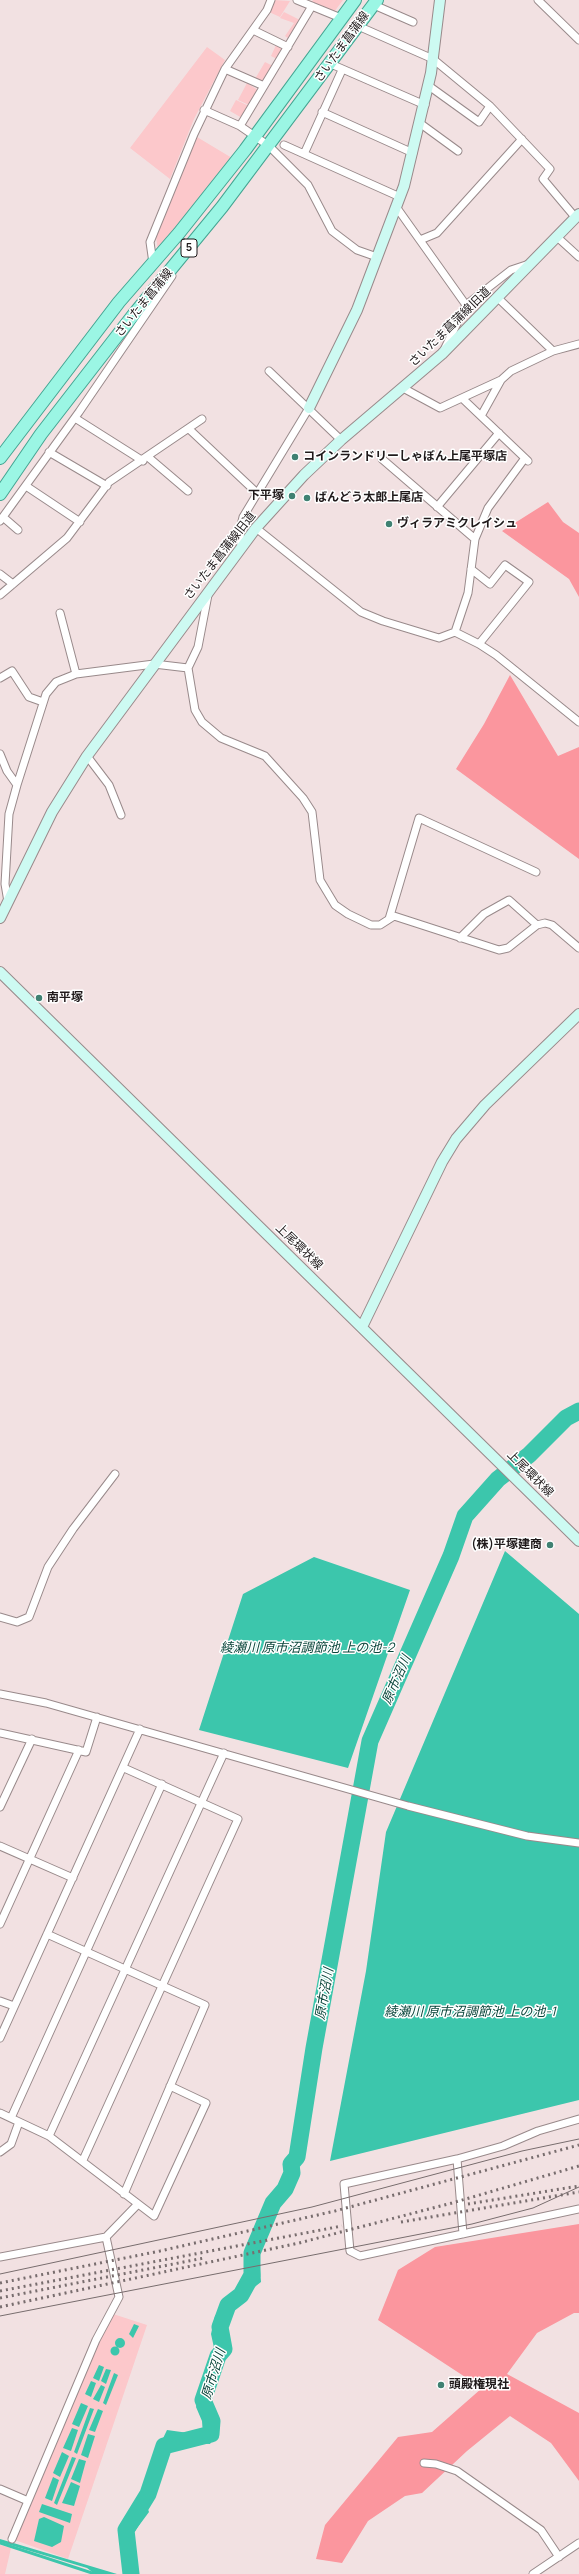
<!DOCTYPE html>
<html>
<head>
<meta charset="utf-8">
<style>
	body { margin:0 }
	canvas { display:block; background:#f2e1e2 }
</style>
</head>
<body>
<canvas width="579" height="2574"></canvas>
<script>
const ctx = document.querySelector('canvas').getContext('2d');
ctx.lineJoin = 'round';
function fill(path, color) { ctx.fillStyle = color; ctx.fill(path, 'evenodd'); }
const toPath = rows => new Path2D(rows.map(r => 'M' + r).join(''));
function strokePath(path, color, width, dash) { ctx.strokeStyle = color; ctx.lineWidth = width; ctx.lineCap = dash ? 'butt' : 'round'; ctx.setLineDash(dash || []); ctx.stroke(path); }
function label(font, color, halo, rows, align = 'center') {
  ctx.font = font + ' Manrope,"Noto Sans JP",sans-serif'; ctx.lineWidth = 3; ctx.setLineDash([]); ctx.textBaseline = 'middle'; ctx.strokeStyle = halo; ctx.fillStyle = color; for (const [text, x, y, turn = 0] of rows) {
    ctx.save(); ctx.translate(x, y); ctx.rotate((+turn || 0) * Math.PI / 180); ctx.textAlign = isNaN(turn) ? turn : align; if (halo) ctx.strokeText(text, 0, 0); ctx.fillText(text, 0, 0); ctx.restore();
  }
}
fill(toPath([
	[274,0,290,1,280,17,269,12],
	[313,0,343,0,334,12,311,3],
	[284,12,300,20,289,39,285,36,294,23,280,18],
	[276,45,281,47,282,51,277,59,271,56],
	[207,47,225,60,194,119,170,179,130,148],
	[265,62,273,66,262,82,255,79],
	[247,83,258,90,249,105,238,100],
	[236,100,249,106,242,118,230,111],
	[197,137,232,158,158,251,156,236,161,219],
	[110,2313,147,2325,68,2559,12,2539],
	[0,2545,11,2548,5,2574,0,2574]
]), '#fcc8cb');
fill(toPath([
	[548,502,563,522,579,533,579,597,569,579,502,531],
	[510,675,558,756,579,747,579,859,456,769,484,724],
	[579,2224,579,2313,574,2313,537,2333,507,2374,579,2413,579,2481,551,2443,510,2416,467,2451,422,2493,405,2496,368,2521,342,2563,316,2559,325,2525,398,2437,432,2432,482,2388,378,2320,398,2270,435,2247]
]), '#fb969e');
fill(toPath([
	[505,1551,579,1614,579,2100,330,2161,366,1971,386,1832],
	[314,1557,410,1590,348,1768,199,1730,243,1594],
	[253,2257,260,2268,261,2282,220,2314,216,2337,223,2362,218,2382,209,2389,203,2406,204,2413,214,2428,214,2438,210,2444,171,2441,148,2492,146,2504,149,2512,132,2535,131,2552,137,2574,127,2574,123,2541,140,2509,140,2498,154,2457,167,2430,203,2435,202,2421,196,2407,202,2384,216,2357,211,2334,215,2316,252,2279,248,2260],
	[134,2324,139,2326,133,2338,129,2334],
	'115 2343a5 5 0 1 1 10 0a5 5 0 1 1-10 0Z',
	'110.5 2351a4.5 4.5 0 1 1 9 0a4.5 4.5 0 1 1-9 0Z',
	[99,2365,104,2367,99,2381,93,2378],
	[106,2369,111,2370,106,2384,101,2381],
	[114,2373,118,2375,106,2405,103,2403],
	[91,2381,96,2383,91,2397,85,2394],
	[101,2385,105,2387,99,2402,93,2399],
	[81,2403,88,2406,79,2427,72,2424],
	[90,2408,94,2409,77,2454,74,2452],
	[98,2409,103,2411,95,2432,89,2430],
	[72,2428,78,2430,71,2451,63,2448],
	[88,2434,95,2436,88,2458,81,2455],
	[62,2452,69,2456,60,2477,53,2473],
	[72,2457,76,2458,57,2505,54,2503],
	[79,2459,86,2461,80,2483,71,2479],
	[53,2477,59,2480,52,2501,45,2498],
	[71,2482,80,2486,74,2506,62,2503],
	[42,2504,72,2514,70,2523,39,2512],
	[44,2517,64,2526,61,2542,52,2547,34,2541,39,2519],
	[0,2539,117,2574,95,2574,87,2568,0,2542]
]), '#3cc6ac');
strokePath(toPath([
	[0,2543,95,2574]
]), '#3cc6ac', 3);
strokePath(toPath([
	[131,2574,126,2530,148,2494,164,2446,211,2434,212,2421,203,2400,218,2356,224,2349,220,2327,228,2305,241,2295,252,2275,252,2253,273,2203,285,2189,292,2173,291,2164,297,2157,314,2048,370,1741,451,1556,465,1516,498,1479,529,1455,566,1418,579,1411]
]), '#3cc6ac', 17);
const street = toPath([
	[297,0,341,18],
	[538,0,579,40],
	[374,5,413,22],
	[358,26,433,59,490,106,550,169,543,179,575,217],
	[253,30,288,47],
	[331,64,425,105],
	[225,69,264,86],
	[429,86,479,122,490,106],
	[204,110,240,126,269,146,308,185,332,231,357,250,377,257],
	[322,112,413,153],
	[421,124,458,151],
	[240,126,312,6],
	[284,145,400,197],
	[304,154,342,70],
	[397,208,466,305],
	[556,236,579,257],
	[420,240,437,233,522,139],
	[153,263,150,242,194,134,225,69,267,10,271,0],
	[498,298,553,351,579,344],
	[443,352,466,305,511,270,529,264],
	[269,371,341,440],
	[403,388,440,408,501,380],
	[463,399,528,461],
	[481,416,501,380,511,371,553,351],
	[75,418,143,461],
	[189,429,257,493],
	[49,452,107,486],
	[148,457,188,491],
	[382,459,475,539],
	[26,486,80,522],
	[437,507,499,433],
	[3,517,18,530],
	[0,521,79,412,172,276],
	[256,528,361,612,383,621,439,638,455,632,479,644,496,655,579,722],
	[241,547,240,529,243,517,309,408],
	[471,569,490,584,505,565,529,582,479,644],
	[0,574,13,584],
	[0,595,67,538,109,482,202,419],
	[60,613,76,674],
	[455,632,468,593,475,539,488,508,525,458],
	[188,668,198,647,208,595],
	[0,678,12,671,29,697,43,702],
	[0,754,7,771,17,785,9,814,5,884,8,902],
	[87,756,109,785,121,815],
	[17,785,46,694,56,682,76,674,154,664,188,668,195,710,202,722,221,738,265,756,303,798,312,812,320,880,335,905,348,914,371,925,380,925,394,916,499,950,508,948,537,925,545,923,552,925,579,948],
	[389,919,419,818,536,872],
	[460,938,484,914,509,900,537,925],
	[0,1617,17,1622,29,1617,48,1567,73,1529,115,1474],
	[0,1694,46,1703,408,1806,527,1836,579,1843],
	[0,1733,86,1752,97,1717],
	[0,1807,32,1739],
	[0,1846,73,1878],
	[0,1924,79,1750],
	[47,1934,205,2005,124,2194],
	[0,2001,14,2006],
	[0,2038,140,1729],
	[0,2113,49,2136,154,2216,206,2103,170,2086],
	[11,2118,162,1784],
	[49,2136,224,1753],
	[0,2152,11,2144,19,2122],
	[457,2159,344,2184,350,2251,360,2256,579,2209],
	[83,2160,238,1819,124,1768],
	[463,2234,457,2159,503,2146,538,2131,579,2119],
	[0,2257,106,2237,138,2204],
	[424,2463,436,2464,457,2471,541,2530,559,2557],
	[0,2489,28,2501],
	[12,2539,96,2340,119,2297,106,2237],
	[533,2574,579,2543]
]);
const secondary = toPath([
	[309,408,357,310,404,186,431,73,440,0],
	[0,918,52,812,87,756,256,528,304,475,341,440,442,354,579,214],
	[0,972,579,1541],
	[362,1327,442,1162,456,1139,485,1105,579,1014]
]);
const primary = toPath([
	[0,458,119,302,179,233,245,150,355,0],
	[0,494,41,434,134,314,222,207,377,0]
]);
strokePath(street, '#998a8b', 9);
strokePath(secondary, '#998a8b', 12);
strokePath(primary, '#44a592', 14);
strokePath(street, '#fff', 7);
strokePath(secondary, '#cdfaf2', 10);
strokePath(primary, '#9bf6e4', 12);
strokePath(toPath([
	[0,2274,312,2207,522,2151,579,2139],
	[0,2316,472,2224,533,2208,579,2187]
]), '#786d6e', 1);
strokePath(toPath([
	[468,2204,579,2186],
	[401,2222,579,2192],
	[0,2283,160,2251,335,2211,579,2145],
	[0,2291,342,2226],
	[0,2298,204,2258],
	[0,2307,299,2243,452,2203,579,2166]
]), '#786d6e', 3, [2, 4]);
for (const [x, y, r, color] of [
	[295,457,4,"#3f8172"],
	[292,496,4,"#3f8172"],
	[307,498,4,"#3f8172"],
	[389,524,4,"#3f8172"],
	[39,998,4,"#3f8172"],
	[550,1545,4,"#3f8172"],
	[441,2385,4,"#3f8172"]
]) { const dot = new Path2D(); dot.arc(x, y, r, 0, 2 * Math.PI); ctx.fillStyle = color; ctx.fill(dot); strokePath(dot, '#fff', 1.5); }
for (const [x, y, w] of [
	[189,248,16]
]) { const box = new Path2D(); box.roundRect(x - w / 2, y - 9, w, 18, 3); ctx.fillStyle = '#fff'; ctx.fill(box); strokePath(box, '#1f191a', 1); }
label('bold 11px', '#1f191a', null, [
	["5",189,248]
]);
label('12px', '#1f191a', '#fff', [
	["さいたま菖蒲線",342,47,-54],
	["さいたま菖蒲線",144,303,-51],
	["さいたま菖蒲線旧道",450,327,-44],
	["さいたま菖蒲線旧道",220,556,-52],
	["上尾環状線",299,1247,44],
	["上尾環状線",530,1474,45]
]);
label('bold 12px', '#1f191a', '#fff', [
	["コインランドリーしゃぼん上尾平塚店",303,457],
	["下平塚",284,496,"right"],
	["ばんどう太郎上尾店",315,498],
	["ヴィラアミクレイシュ",397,524],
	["南平塚",47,998],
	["(株)平塚建商",542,1545,"right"],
	["頭殿権現社",449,2385]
], 'left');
label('italic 13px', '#0a463b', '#fff', [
	["綾瀬川 原市沼調節池 上の池-2",307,1648],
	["原市沼川",397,1680,-66],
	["原市沼川",325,1994,-80],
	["綾瀬川 原市沼調節池 上の池-1",470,2012],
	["原市沼川",214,2374,-73]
]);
</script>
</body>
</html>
